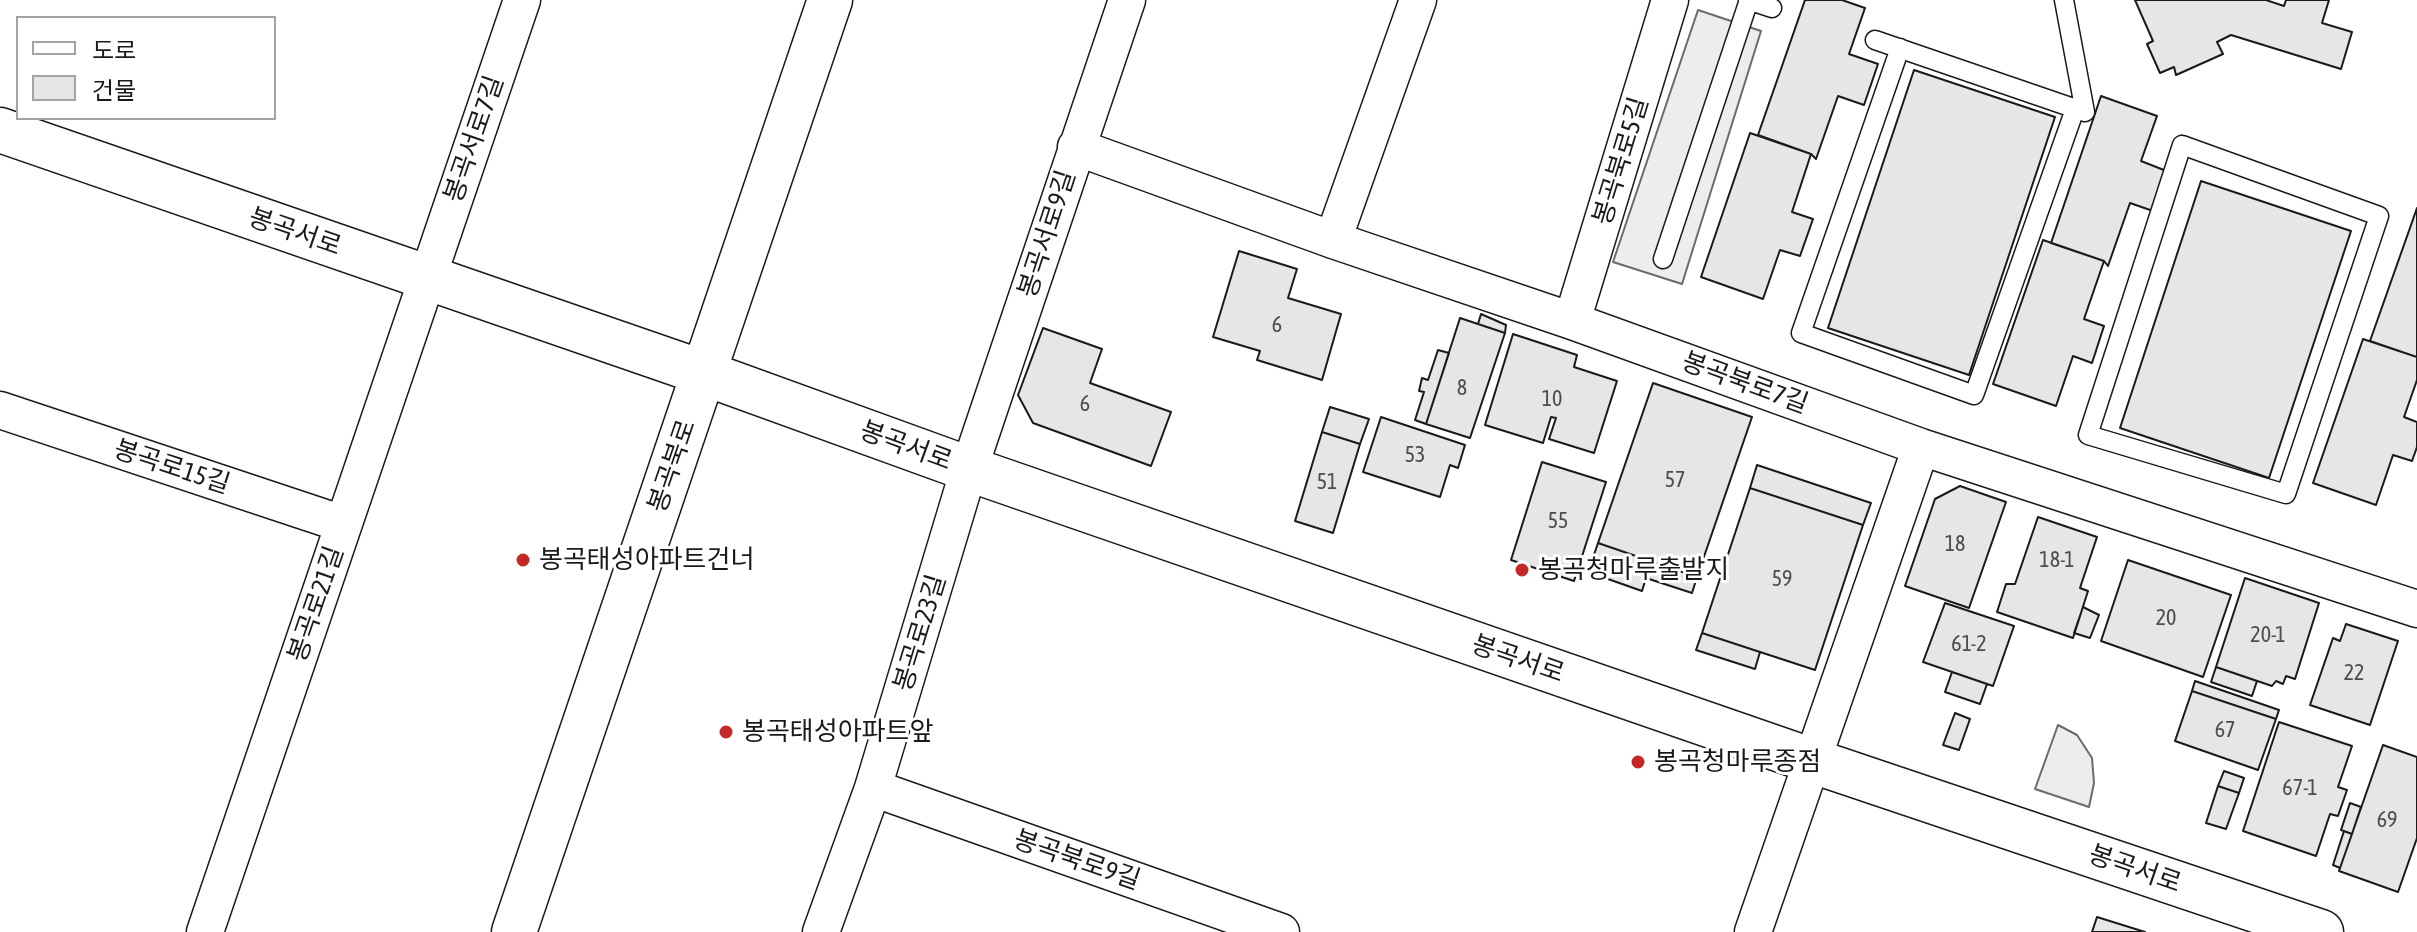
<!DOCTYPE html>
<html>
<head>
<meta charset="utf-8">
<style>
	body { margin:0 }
	#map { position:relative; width:2417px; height:932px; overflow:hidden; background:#fff; font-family:"Asap Condensed","Noto Sans KR",sans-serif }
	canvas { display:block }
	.legend { position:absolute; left:16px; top:16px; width:260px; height:104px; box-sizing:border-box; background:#fff; border:2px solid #a3a3a3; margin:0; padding:10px 14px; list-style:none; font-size:24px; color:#1a1a1a }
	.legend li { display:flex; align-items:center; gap:16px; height:40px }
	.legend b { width:40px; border:2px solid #a3a3a3 }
</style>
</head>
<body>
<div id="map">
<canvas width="2417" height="932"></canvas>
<ul class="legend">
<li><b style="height:10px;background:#fff"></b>도로</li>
<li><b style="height:22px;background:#e6e6e6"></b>건물</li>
</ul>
</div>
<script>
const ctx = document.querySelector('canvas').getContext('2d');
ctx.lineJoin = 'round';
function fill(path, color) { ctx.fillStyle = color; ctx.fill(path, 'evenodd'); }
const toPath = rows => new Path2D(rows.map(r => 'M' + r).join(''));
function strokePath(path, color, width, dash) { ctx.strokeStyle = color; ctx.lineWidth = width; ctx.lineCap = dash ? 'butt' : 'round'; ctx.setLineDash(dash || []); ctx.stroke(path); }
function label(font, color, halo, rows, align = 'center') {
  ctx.font = font + ' "Asap Condensed","Noto Sans KR",sans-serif'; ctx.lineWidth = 6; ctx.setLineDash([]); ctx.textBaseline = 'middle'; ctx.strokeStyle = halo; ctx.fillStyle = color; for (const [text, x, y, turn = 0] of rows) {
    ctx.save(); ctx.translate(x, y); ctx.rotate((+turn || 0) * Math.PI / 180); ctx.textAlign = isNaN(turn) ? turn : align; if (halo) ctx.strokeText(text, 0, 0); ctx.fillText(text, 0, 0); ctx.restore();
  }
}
const built = toPath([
	[1698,10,1761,31,1682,284,1613,262,1698,10],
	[2058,725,2077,735,2092,758,2094,783,2089,807,2035,789,2058,725]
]);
fill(built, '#ededed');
strokePath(built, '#6a6a6a', 2);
const building = toPath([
	[1805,0,1842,0,1865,8,1849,54,1878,64,1864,105,1838,96,1816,159,1811,154,1758,135,1805,0],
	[2135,0,2266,0,2284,6,2286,0,2329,0,2322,23,2352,32,2341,69,2231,35,2217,42,2223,54,2176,75,2174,67,2160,73,2147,44,2153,41,2135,0],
	[1914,70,2055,117,1969,375,1828,328,1914,70],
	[2101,96,2157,116,2141,161,2169,172,2156,212,2130,203,2108,266,2104,261,2051,243,2101,96],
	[1750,133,1811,154,1792,212,1813,219,1800,256,1780,250,1763,299,1701,277,1750,133],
	[2201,181,2351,231,2269,478,2120,428,2201,181],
	[2417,208,2417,357,2370,341,2417,208],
	[2043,240,2104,261,2084,319,2104,326,2092,363,2073,356,2056,406,1993,384,2043,240],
	[1239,251,1297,269,1288,298,1341,314,1322,380,1257,360,1260,351,1213,337,1239,251],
	[1481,314,1506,325,1505,333,1478,324,1481,314],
	[1460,318,1505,333,1470,438,1426,424,1460,318],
	[1043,328,1102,349,1090,383,1171,412,1151,466,1033,423,1018,395,1043,328],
	[1513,334,1577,355,1574,367,1617,381,1594,453,1549,439,1556,418,1551,417,1543,443,1485,425,1513,334],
	[2363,339,2417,357,2417,380,2404,417,2417,422,2417,447,2412,461,2393,455,2376,505,2313,483,2363,339],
	[1438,350,1449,353,1426,424,1415,420,1424,392,1419,391,1422,378,1428,380,1438,350],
	[1653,383,1752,417,1697,577,1598,543,1653,383],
	[1330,407,1369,419,1360,444,1322,432,1330,407],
	[1381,417,1465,445,1458,468,1450,465,1440,497,1363,472,1381,417],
	[1322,432,1360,444,1333,533,1295,521,1322,432],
	[1542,462,1606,482,1574,581,1511,560,1542,462],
	[1757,465,1871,503,1863,525,1750,488,1757,465],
	[1960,486,2006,502,1969,608,1905,586,1935,499,1960,486],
	[1750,488,1863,525,1815,670,1702,633,1750,488],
	[2038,517,2097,537,2080,588,2088,591,2073,638,1997,612,2006,584,2015,584,2038,517],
	[1598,543,1697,577,1692,593,1646,578,1642,591,1588,572,1598,543],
	[2128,560,2231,595,2203,677,2101,641,2128,560],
	[2245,578,2319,603,2295,679,2286,676,2283,684,2276,681,2272,686,2216,667,2245,578],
	[1945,603,2014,626,1993,686,1923,662,1945,603],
	[2083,607,2099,615,2090,638,2074,633,2083,607],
	[2346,624,2398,641,2370,725,2310,705,2333,638,2340,641,2346,624],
	[1702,633,1760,652,1755,669,1696,650,1702,633],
	[2216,667,2257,681,2252,696,2211,682,2216,667],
	[1952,672,1987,684,1980,704,1945,692,1952,672],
	[2195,681,2279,710,2276,719,2192,691,2195,681],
	[2192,691,2276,719,2258,770,2175,741,2192,691],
	[1955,713,1970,719,1959,750,1943,745,1955,713],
	[2279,722,2352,746,2338,787,2347,790,2338,816,2330,814,2316,856,2243,831,2279,722],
	[2383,745,2417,757,2417,838,2398,892,2339,871,2383,745],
	[2224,771,2244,778,2239,793,2218,786,2224,771],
	[2218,786,2239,793,2226,829,2206,823,2218,786],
	[2350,803,2361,807,2352,834,2341,830,2350,803],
	[2344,831,2352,834,2340,868,2333,865,2344,831],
	[2097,917,2145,932,2092,932,2097,917]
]);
fill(building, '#e6e6e6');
strokePath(building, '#1a1a1a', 2);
const lane = toPath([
	[1748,0,1772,8],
	[1875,40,2085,112,2064,0],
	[1900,48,1801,333,1974,395,2075,109],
	[2182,145,2379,216,2286,494,2088,435,2182,145],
	[1663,259,1749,0]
]);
const street = toPath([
	[1076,147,1333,240,1572,321,1921,447,2417,609],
	[1333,240,1418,0],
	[1572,321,1670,0],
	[0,410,343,524],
	[873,788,1281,932],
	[205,932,522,0],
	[821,932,873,788,969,469,1127,0],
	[1753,932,1921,447]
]);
const secondary = toPath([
	[0,130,704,373,969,469,1813,761,2321,932],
	[514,932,830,0]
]);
strokePath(lane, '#1a1a1a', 21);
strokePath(street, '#1a1a1a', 39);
strokePath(secondary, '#1a1a1a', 47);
strokePath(lane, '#fff', 18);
strokePath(street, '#fff', 36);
strokePath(secondary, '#fff', 44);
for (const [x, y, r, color] of [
	[523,560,8,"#c62828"],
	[1522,570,8,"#c62828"],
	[726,732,8,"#c62828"],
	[1638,762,8,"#c62828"]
]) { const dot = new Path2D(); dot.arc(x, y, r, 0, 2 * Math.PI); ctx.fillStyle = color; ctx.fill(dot); strokePath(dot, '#fff', 3); }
label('22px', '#4d4d4d', null, [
	["6",1277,325],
	["8",1462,388],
	["10",1552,399],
	["6",1085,404],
	["53",1415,455],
	["57",1675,480],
	["51",1327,482],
	["55",1558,521],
	["18",1955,544],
	["18-1",2057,560],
	["59",1782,579],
	["20",2166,618],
	["20-1",2268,635],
	["61-2",1969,644],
	["22",2354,673],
	["67",2225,730],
	["67-1",2300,788],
	["69",2387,820]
]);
label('26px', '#1a1a1a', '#fff', [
	["봉곡서로7길",474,139,-71],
	["봉곡북로5길",1621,161,-73],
	["봉곡서로",295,232,19],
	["봉곡서로9길",1047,234,-72],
	["봉곡북로7길",1745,383,20],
	["봉곡서로",906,446,20],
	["봉곡북로",672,466,-71],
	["봉곡로15길",172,467,18],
	["봉곡로21길",316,604,-71],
	["봉곡로23길",920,633,-73],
	["봉곡서로",1518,659,19],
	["봉곡북로9길",1077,860,19],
	["봉곡서로",2135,869,19]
]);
label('26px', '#1a1a1a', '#fff', [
	["봉곡태성아파트건너",539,560],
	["봉곡청마루출발지",1538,570],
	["봉곡태성아파트앞",742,732],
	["봉곡청마루종점",1654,762]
], 'left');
</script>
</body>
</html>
